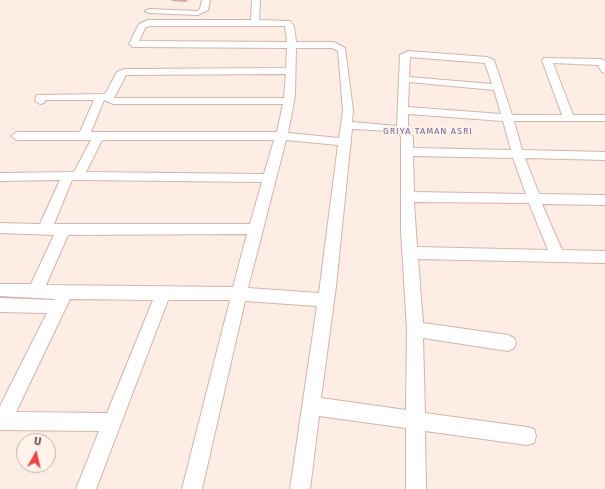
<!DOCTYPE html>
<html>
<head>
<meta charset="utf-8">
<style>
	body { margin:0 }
	#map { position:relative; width:605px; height:489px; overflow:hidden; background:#feede4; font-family:"Fira Sans",sans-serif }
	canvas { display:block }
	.north { position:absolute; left:16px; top:433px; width:40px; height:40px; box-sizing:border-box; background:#fff3ec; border:1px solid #c9b1aa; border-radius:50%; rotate:8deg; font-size:11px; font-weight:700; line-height:16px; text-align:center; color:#784d48 }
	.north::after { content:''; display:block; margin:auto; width:14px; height:18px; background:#ef4145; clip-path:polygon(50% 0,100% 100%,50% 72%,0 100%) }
</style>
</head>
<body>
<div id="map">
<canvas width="605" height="489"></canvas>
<div class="north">U</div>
</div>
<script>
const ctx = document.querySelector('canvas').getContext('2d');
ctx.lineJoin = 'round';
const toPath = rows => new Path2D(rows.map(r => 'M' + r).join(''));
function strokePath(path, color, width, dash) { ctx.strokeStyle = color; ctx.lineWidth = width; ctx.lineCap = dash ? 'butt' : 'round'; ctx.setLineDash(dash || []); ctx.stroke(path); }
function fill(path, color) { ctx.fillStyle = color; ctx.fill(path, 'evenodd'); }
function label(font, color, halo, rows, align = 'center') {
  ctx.font = font + ' "Fira Sans",sans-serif'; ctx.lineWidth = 3.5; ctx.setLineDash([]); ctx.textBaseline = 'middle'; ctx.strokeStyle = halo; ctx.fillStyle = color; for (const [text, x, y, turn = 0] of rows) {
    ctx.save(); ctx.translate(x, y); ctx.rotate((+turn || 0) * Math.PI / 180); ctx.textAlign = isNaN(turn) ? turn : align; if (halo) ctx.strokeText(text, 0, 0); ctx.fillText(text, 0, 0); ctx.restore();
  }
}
const minor = toPath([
	[202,0,210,0,208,10,198,15,149,13,145,11,149,9,197,11,200,9,202,0],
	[252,0,260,0,259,20,290,21,294,26,296,42,334,42,345,48,353,111,352,122,397,126,400,55,408,51,487,57,494,60,512,115,562,115,542,60,544,58,601,59,605,61,605,73,602,72,598,65,553,63,573,115,605,115,605,121,514,121,522,150,605,152,605,160,525,158,539,194,605,195,605,205,542,204,562,250,605,251,605,263,418,259,423,323,508,335,514,338,516,343,514,348,508,351,423,338,425,413,527,427,534,429,536,436,534,443,527,445,425,431,426,489,406,489,406,428,319,416,310,489,290,489,317,306,245,301,202,489,182,489,230,300,168,300,96,489,76,489,99,431,0,430,0,406,47,313,0,312,0,298,54,300,55,299,0,296,0,284,31,284,54,235,0,233,0,223,40,224,60,180,0,181,0,173,74,172,91,140,17,140,11,136,17,132,80,132,94,100,45,100,44,103,40,104,35,101,37,95,105,94,117,72,124,69,286,68,287,48,133,47,129,44,139,24,148,20,251,20,252,0],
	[149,26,285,26,287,42,139,41,145,28,149,26],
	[296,48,332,48,338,51,343,111,339,138,288,133,295,96,296,48],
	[410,57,485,63,492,84,409,77,410,57],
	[286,74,284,98,114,98,126,75,286,74],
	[409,82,494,90,501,114,408,107,409,82],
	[104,100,113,104,283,104,277,132,91,132,104,100],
	[408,114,503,121,511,150,413,148,413,138,408,129,408,114],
	[352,129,390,131,400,134,401,138,401,231,407,329,406,410,321,398,336,286,352,129],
	[102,140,274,140,264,174,86,172,102,140],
	[286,140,338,145,319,293,248,288,286,140],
	[413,156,513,158,526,194,414,192,413,156],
	[72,180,78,180,262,182,250,224,54,224,72,180],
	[414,202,529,203,548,250,417,247,414,202],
	[247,234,233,287,46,285,68,235,247,234],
	[70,299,153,300,107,413,16,412,70,299]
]);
strokePath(minor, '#d2b4ac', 2);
fill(minor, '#fff');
fill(toPath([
	[172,0,188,0,186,2,172,1]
]), '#d3a8a0');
ctx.letterSpacing = '1px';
label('9px', '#7b639c', '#fff3ec', [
	["GRIYA TAMAN ASRI",428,131]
]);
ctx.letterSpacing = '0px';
</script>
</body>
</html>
